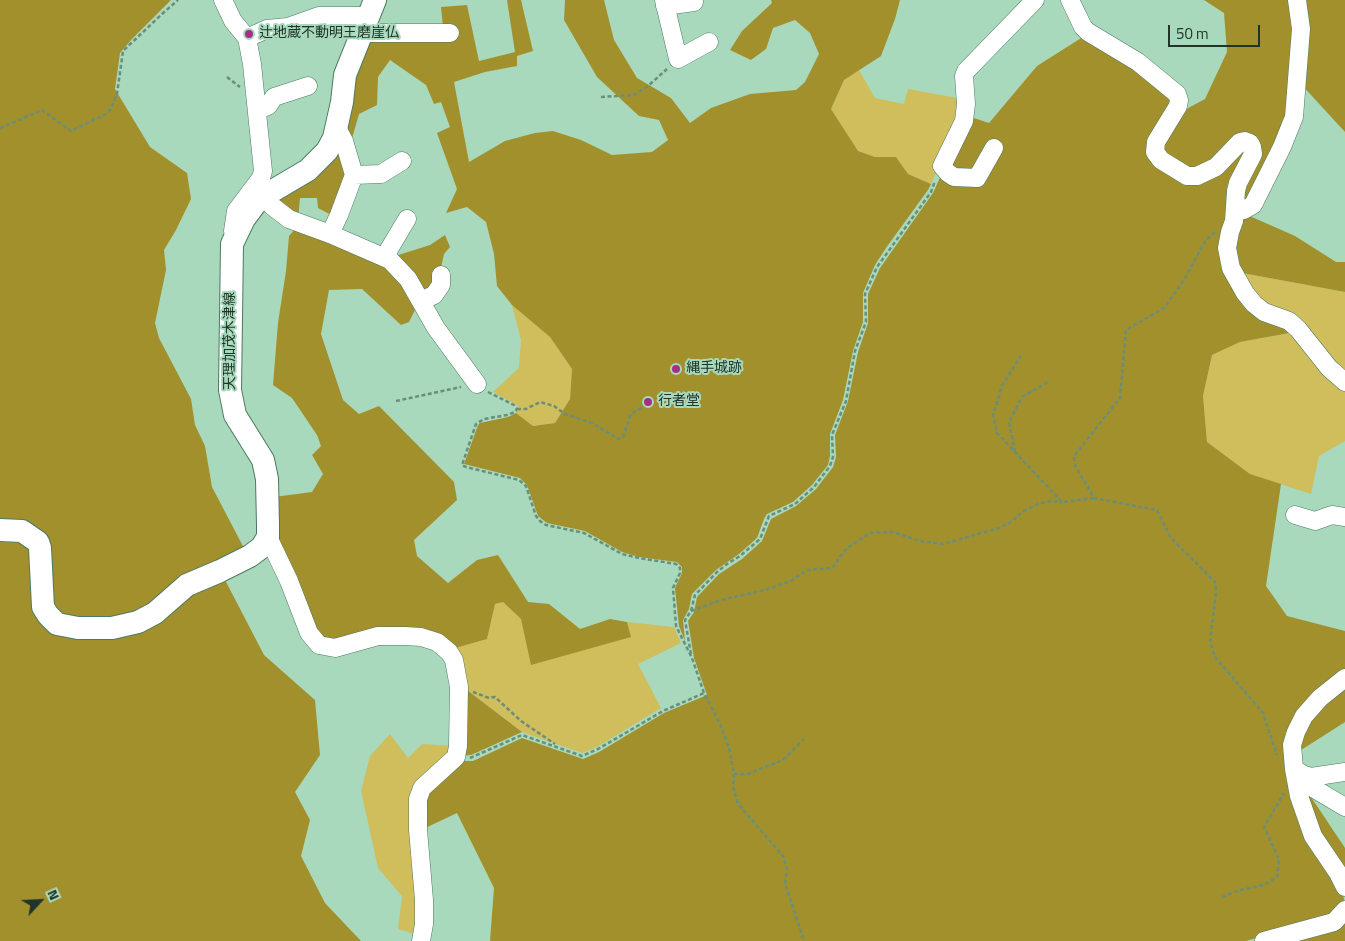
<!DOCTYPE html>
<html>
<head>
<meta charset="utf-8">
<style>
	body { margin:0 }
	#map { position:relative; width:1345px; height:941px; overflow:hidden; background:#a8d9bc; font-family:"Titillium Web",sans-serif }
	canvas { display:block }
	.north { position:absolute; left:15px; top:876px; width:50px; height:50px; -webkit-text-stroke:4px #a8d9bc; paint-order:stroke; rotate:65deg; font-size:14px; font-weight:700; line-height:20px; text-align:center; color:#203429 }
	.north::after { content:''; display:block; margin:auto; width:18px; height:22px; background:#203429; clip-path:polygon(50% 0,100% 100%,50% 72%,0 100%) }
	.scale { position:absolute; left:1168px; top:25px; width:92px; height:22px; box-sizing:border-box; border:2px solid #203429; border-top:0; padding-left:6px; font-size:15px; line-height:18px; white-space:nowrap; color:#203429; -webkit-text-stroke:4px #a8d9bc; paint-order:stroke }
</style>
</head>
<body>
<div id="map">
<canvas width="1345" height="941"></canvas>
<div class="north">N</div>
<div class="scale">50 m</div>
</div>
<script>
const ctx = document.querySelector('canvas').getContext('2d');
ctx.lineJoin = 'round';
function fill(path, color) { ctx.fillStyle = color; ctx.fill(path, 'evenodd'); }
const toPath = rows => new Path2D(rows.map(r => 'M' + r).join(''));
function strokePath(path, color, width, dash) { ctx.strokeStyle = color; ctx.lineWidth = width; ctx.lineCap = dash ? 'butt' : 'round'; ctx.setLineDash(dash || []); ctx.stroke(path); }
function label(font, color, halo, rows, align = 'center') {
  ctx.font = font + ' "Titillium Web","Noto Sans JP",sans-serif'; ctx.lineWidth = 4; ctx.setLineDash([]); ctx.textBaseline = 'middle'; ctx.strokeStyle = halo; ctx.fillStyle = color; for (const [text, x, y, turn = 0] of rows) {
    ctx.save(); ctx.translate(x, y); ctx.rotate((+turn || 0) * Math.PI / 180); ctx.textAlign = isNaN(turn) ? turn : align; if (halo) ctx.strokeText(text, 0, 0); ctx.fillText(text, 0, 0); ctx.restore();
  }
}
fill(toPath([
	[859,70,875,98,904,104,908,89,963,99,940,165,931,184,908,174,896,157,875,157,858,151,831,109,844,80],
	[1237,272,1345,292,1345,377,1266,309],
	[512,305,550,337,572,369,570,399,555,423,533,426,516,413,519,409,517,405,493,392,519,368,521,340],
	[1295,332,1345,387,1345,441,1319,456,1311,494,1250,474,1207,442,1203,396,1212,355,1240,342],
	[503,602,521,619,631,637,627,622,674,627,681,643,638,664,661,708,597,747,582,753,522,732,463,687,452,649,487,639,495,604],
	[390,734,408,758,422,744,455,746,427,777,418,935,398,929,402,896,378,868,361,791,370,756]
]), '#d0bd5c');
fill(toPath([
	[0,0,171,0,132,39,120,53,115,89,150,147,187,173,191,199,176,230,164,250,166,270,155,323,159,338,191,399,195,425,205,446,212,487,245,550,136,615,79,620,54,611,48,546,0,520],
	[507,0,521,0,533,51,517,56,517,66,485,72,454,82,469,162,505,141,535,133,553,131,581,140,612,155,652,152,668,140,659,120,639,116,597,77,564,20,565,0,604,0,614,40,637,78,671,98,690,123,711,108,750,94,796,90,805,82,819,54,810,33,795,20,773,28,766,49,751,60,730,50,742,31,772,3,771,0,900,0,895,19,881,56,844,80,831,109,858,151,875,157,896,157,908,174,931,184,928,190,886,248,875,265,863,293,863,322,853,351,843,400,830,434,830,456,828,465,812,485,793,502,767,514,764,519,757,538,739,554,716,570,692,594,689,609,683,620,685,641,679,626,675,588,682,573,682,567,677,562,639,557,622,552,585,531,547,523,538,516,527,485,520,478,464,464,478,425,480,423,508,417,516,413,533,426,555,423,570,399,572,369,550,337,512,305,497,286,494,254,486,222,467,207,446,213,457,189,437,133,450,127,441,102,434,104,426,85,390,60,378,77,377,105,359,114,349,149,346,140,349,104,364,40,444,37,441,7,467,5,479,61,515,52],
	[1204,0,1292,0,1295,19,1290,116,1250,202,1239,203,1256,145,1219,157,1196,171,1163,156,1160,144,1179,113,1205,99,1227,52,1224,13],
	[1300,0,1345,0,1345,132,1300,83],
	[1086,35,1174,96,1152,141,1186,179,1247,146,1231,275,1295,332,1240,342,1212,355,1203,396,1207,442,1250,474,1281,484,1266,586,1287,616,1345,631,1345,671,1288,745,1343,894,1344,900,1342,907,1331,917,1246,941,490,941,494,888,457,813,421,830,422,800,458,761,473,761,522,738,583,759,599,752,664,713,707,695,694,658,688,621,694,612,697,597,719,574,742,559,762,541,771,519,796,506,816,489,833,467,836,457,835,435,848,401,858,352,868,323,868,294,880,268,933,193,968,116,989,123,1037,66],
	[339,142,349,168,335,217,318,208,317,198,300,198,298,220,291,217,276,197],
	[1245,214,1295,236,1336,262,1345,262,1345,292,1237,272,1233,261,1240,220],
	[298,226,383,259,419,302,409,322,401,325,362,289,329,290,321,334,343,400,359,414,379,406,454,482,457,500,414,540,417,556,448,583,477,560,498,555,528,602,549,604,580,629,610,619,627,622,631,637,531,665,521,619,503,602,495,604,487,639,452,649,438,639,321,642,276,541,274,497,312,492,323,474,312,455,321,446,317,435,292,398,273,385,278,323,286,271,289,236],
	[445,235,450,247,444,254,439,277,422,296,392,257,430,245],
	[0,542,31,543,53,630,172,605,223,576,264,655,315,700,320,755,295,792,310,820,301,856,325,903,361,941,0,941],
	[1345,684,1345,722,1298,752,1308,719],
	[463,687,522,732,471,755,460,756],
	[1301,782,1345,848,1345,877,1317,834],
	[1345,918,1345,941,1282,941]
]), '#a2902d');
const minor = toPath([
	[223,0,233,21,247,38,267,29,288,27,319,16,370,16],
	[664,0,678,59,709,42],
	[1070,0,1083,27,1088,32,1138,62,1177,94,1179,100,1178,106,1156,142,1155,152,1161,160,1187,176,1197,176,1216,167,1240,142,1245,141,1250,143,1252,147,1253,154,1238,183,1236,191,1234,221,1230,232,1227,248,1231,268,1245,293,1254,304,1264,312,1289,321,1298,329,1329,368,1345,382],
	[665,6,694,2],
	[361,33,450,33],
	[257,110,268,106,274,97,308,86],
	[994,148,977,178,954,177,948,173,942,166,964,121,966,104,964,76,966,71,1035,0],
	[354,175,381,174,402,161],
	[264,196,272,206,289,219,330,234,390,260,408,279,436,328,477,384],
	[1235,211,1244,210,1253,205,1282,147,1294,117,1301,29,1297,0],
	[233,231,236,211,261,178,263,171,252,64,247,38],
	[330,234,339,215,354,175,344,141,336,126],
	[385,256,407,219],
	[421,301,434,295,441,285,441,275],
	[1295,515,1315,521,1332,515,1345,517],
	[268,537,289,581,309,633,319,645,335,648,378,636,405,636,421,637,437,642,449,652,454,660,459,687,458,746,456,757,422,788,418,799,418,830,424,900,424,924,421,941],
	[1345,678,1320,698,1304,716,1296,732,1292,745,1294,769,1299,796,1313,836,1338,873,1345,887],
	[1294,769,1304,775,1311,777,1345,772],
	[1304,775,1313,788,1345,807],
	[1264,941,1334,922,1345,910]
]);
const major = toPath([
	[0,530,22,531,38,542,40,548,43,607,48,615,57,624,78,628,112,628,138,622,155,613,187,585,220,571,250,556,262,547,268,537,268,525,267,479,263,460,235,415,230,390,232,244,244,219,256,203,264,196,308,170,327,151,334,138,342,102,345,75,375,0]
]);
strokePath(minor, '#4c7a60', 19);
strokePath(major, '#4c7a60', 24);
strokePath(toPath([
	[227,77,240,87],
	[601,97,634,95,648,86,667,69],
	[0,128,42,110,71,131,106,114,110,110,117,94,123,51,162,14,178,0],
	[1215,232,1206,240,1184,280,1164,308,1126,330,1120,398,1074,456,1075,465,1094,498,1157,510,1171,538,1215,582,1216,592,1210,642,1215,657,1263,713,1277,755],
	[1021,355,1002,386,993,415,997,433,1062,502,1094,498],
	[488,392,514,405,517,409,515,412,507,415,484,419,476,424,462,465,466,467,519,480,526,486,536,516,540,521,546,525,584,533,622,554,639,558,670,563,676,564,680,568,680,573,673,588,676,626,692,658,704,693,720,724,729,748,734,774,748,774,783,760,805,738],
	[396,401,461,387],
	[517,409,526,409,540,402,554,406,565,414,592,423,618,439,623,437,631,414,646,405],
	[1015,452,1009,422,1022,397,1048,382],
	[691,611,721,600,765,590,791,581,807,570,832,568,847,548,870,533,893,532,920,541,943,544,999,528,1011,522,1022,512,1038,504,1051,501,1062,502],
	[691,654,685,620,691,611,695,595,717,572,727,564,740,556,760,539,769,516,795,504,814,487,830,466,833,457,832,435,846,401,855,351,866,322,865,294,877,267,931,192,935,181],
	[473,692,489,698,495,697,521,721,555,744],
	[470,758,522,735,582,756,598,749,663,711,704,693],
	[734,774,733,787,738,804,783,856,787,869,785,883,804,941],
	[1222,897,1240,890,1264,885,1277,877,1279,859,1264,827,1284,793]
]), '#6a8e79', 2.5, [4, 2.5]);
strokePath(minor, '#fff', 18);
strokePath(major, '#fff', 22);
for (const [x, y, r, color] of [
	[249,34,5,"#a42f89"],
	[676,369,5,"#a42f89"],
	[648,402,5,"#a42f89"]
]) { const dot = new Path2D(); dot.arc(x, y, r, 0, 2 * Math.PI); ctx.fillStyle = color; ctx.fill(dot); strokePath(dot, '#a8d9bc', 2); }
label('14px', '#203429', '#a8d9bc', [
	["辻地蔵不動明王磨崖仏",259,34],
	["縄手城跡",686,369],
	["行者堂",658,402]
], 'left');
label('14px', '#203429', '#a8d9bc', [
	["天理加茂木津線",231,341,-90]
]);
</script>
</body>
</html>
